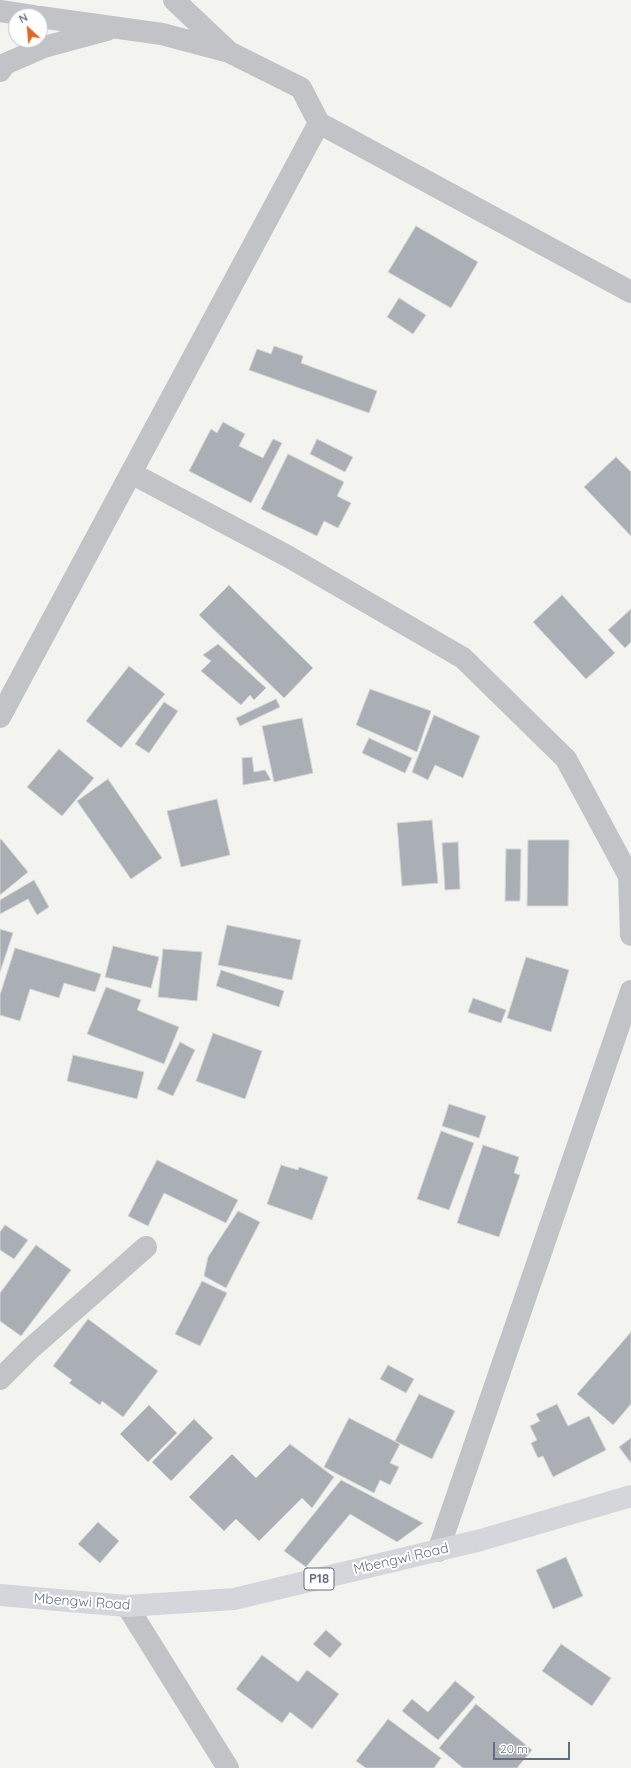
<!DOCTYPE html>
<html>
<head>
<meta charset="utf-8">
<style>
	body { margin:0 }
	#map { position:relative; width:631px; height:1768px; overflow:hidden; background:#f3f4ef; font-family:Quicksand,sans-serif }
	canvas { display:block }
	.north { position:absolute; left:8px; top:8px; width:40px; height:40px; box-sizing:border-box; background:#fff; border:1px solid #c1c5cc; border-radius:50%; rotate:334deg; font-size:11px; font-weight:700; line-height:16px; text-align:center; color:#636f80 }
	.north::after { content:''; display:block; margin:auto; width:14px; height:18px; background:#de6825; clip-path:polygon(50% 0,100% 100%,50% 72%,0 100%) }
	.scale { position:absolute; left:493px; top:1742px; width:77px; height:18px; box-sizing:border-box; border:2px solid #636f80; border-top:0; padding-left:5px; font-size:12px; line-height:14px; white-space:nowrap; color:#636f80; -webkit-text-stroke:3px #fff; paint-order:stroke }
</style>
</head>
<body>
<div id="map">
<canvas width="631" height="1768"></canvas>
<div class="north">N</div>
<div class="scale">20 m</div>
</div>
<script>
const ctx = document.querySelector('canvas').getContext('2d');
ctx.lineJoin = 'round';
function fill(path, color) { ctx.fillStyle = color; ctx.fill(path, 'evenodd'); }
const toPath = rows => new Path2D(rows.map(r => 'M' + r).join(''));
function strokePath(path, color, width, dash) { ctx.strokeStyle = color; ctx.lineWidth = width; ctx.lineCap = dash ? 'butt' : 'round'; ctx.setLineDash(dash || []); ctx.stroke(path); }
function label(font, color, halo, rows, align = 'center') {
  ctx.font = font + ' Quicksand,sans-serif'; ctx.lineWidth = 4; ctx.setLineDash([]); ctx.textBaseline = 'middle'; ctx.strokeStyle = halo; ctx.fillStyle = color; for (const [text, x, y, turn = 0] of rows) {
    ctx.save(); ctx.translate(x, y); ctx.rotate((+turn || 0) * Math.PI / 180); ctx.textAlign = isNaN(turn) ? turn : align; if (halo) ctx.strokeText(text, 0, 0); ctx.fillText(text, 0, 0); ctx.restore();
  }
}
const building = toPath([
	[416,226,478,262,451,308,388,272,416,226],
	[399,298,426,315,413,334,387,317,399,298],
	[274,346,303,356,301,363,377,391,369,413,249,370,257,349,271,354,274,346],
	[223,422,245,434,239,446,263,458,273,439,282,443,251,503,189,471,211,429,217,433,223,422],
	[317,439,353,457,345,472,310,454,317,439],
	[288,454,344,482,337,496,351,503,338,528,324,521,317,536,261,509,288,454],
	[616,457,631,472,631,536,584,487,616,457],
	[229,585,313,668,284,698,199,615,229,585],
	[562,595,615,653,586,679,533,622,562,595],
	[631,609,631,642,625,648,608,630,631,609],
	[218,644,266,688,254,700,250,695,241,705,201,671,211,661,203,655,218,644],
	[129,666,165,694,121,748,86,721,129,666],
	[370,689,431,711,417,752,356,725,370,689],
	[276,699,280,707,240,726,236,718,276,699],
	[164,702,178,711,149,753,135,744,164,702],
	[434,715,480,736,463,778,435,765,428,780,412,772,434,715],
	[302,718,313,773,274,782,262,726,302,718],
	[369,738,412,758,405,773,362,753,369,738],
	[59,749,94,778,62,816,27,787,59,749],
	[252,757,254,772,265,770,271,780,243,785,242,758,252,757],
	[108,779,162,858,131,879,77,801,108,779],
	[217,799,230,855,181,867,167,811,217,799],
	[432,820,438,883,402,886,397,823,432,820],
	[1,839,28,872,0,895,0,840,1,839],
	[528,840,569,840,568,906,527,906,528,840],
	[458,842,460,889,445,890,442,843,458,842],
	[506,849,521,849,520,901,505,901,506,849],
	[34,880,49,907,37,915,28,899,0,914,0,900,34,880],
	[227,925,301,940,292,980,218,965,227,925],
	[0,929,13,933,0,972,0,929],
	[113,946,159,957,151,988,105,977,113,946],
	[15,948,101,974,95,992,64,983,59,998,30,989,20,1021,0,1015,0,995,15,948],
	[163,949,202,952,197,1001,158,997,163,949],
	[526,957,569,970,551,1032,507,1018,526,957],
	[221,970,284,991,279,1007,216,986,221,970],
	[106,987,141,1000,137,1010,179,1027,164,1064,87,1034,106,987],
	[473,998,506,1010,501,1023,468,1012,473,998],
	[213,1033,262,1051,245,1099,196,1081,213,1033],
	[180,1042,195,1050,173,1096,157,1089,180,1042],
	[73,1055,144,1072,137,1099,67,1081,73,1055],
	[449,1104,486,1116,479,1138,442,1126,449,1104],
	[441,1131,474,1143,449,1210,417,1199,441,1131],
	[483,1145,519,1157,514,1173,520,1175,499,1237,457,1223,483,1145],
	[157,1160,238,1200,226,1223,164,1193,148,1226,128,1216,157,1160],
	[281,1165,298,1170,299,1167,328,1177,312,1220,267,1204,281,1165],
	[238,1211,260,1222,226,1288,204,1276,208,1257,238,1211],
	[5,1225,28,1240,14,1259,0,1250,0,1232,5,1225],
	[36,1245,71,1270,21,1336,0,1321,0,1293,36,1245],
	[202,1281,227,1293,200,1346,175,1334,202,1281],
	[88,1319,158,1371,123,1417,102,1401,100,1405,69,1383,72,1380,53,1366,88,1319],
	[631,1332,631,1404,613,1425,577,1394,631,1332],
	[388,1365,414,1379,406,1393,380,1379,388,1365],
	[419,1394,455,1411,432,1459,395,1441,419,1394],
	[557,1404,568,1426,589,1416,606,1450,553,1477,543,1456,538,1458,531,1443,537,1440,530,1426,540,1421,536,1414,557,1404],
	[149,1405,177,1433,148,1462,120,1434,149,1405],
	[349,1418,400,1444,390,1463,399,1467,390,1485,380,1480,374,1493,324,1467,349,1418],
	[194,1419,213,1438,171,1481,152,1462,194,1419],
	[631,1438,631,1463,619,1447,631,1438],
	[290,1444,334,1477,312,1508,302,1498,259,1541,236,1519,224,1531,189,1497,232,1454,256,1478,290,1444],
	[341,1480,423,1523,397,1542,350,1514,306,1567,284,1551,341,1480],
	[98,1522,119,1541,100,1563,78,1544,98,1522],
	[566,1557,583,1596,553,1609,536,1570,566,1557],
	[326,1630,342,1644,330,1658,313,1644,326,1630],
	[561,1644,611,1678,592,1706,542,1671,561,1644],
	[262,1655,298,1682,307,1670,339,1694,312,1729,290,1712,282,1723,236,1689,262,1655],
	[455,1681,475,1697,438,1740,402,1711,412,1699,428,1712,455,1681],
	[476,1704,532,1750,517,1768,463,1768,439,1748,476,1704],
	[388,1719,441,1758,434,1768,366,1768,356,1761,388,1719]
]);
fill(building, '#a9afb5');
strokePath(building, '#d4d5d2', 1);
strokePath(toPath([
	[174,0,229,52,301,88,319,123],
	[0,11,33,16],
	[40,17,162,34,226,51],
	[0,71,5,64,44,47,107,30],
	[131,473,319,123,631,292],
	[0,717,131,473,289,557,463,658,566,759,629,876,631,935],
	[0,1379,29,1350,146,1247],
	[438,1551,631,991],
	[127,1606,228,1768]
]), '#c1c3c7', 22);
strokePath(toPath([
	[0,1595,127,1606,234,1599,481,1540,631,1496]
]), '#d4d6dc', 22);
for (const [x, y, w] of [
	[319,1579,30]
]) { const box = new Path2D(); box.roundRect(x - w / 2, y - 11, w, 22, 3); ctx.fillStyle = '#fff'; ctx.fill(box); strokePath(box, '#636f80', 1); }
label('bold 13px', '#636f80', null, [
	["P18",319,1579]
]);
label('14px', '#636f80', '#fff', [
	["Mbengwi Road",401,1559,-13],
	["Mbengwi Road",82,1602,4]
]);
</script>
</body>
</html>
